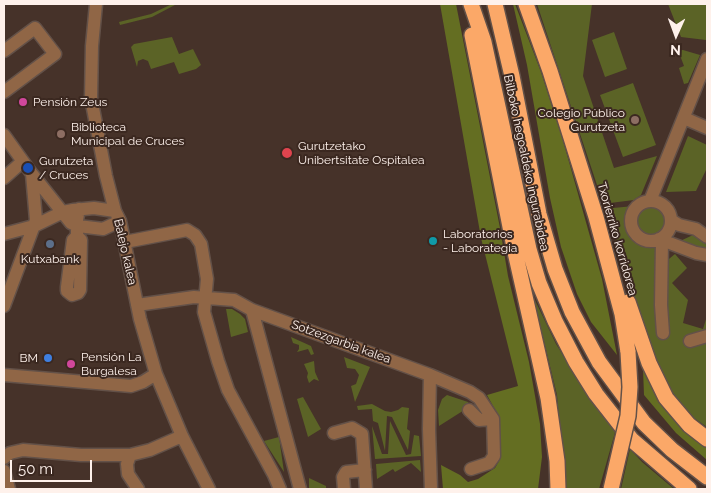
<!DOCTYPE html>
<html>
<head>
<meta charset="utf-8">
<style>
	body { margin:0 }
	#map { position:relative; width:711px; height:493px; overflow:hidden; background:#463229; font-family:Raleway,sans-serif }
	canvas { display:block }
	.frame { position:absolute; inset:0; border:5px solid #fef1eb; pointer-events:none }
	.north { position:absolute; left:651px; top:10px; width:50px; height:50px; -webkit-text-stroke:4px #3b2820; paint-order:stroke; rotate:182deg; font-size:14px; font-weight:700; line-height:20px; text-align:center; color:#fef1eb }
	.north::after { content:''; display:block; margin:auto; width:18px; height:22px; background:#fef1eb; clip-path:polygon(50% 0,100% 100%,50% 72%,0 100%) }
	.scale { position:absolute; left:10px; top:460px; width:82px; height:22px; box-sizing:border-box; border:2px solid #fef1eb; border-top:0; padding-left:6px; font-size:15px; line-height:18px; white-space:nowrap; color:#fef1eb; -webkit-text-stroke:4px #3b2820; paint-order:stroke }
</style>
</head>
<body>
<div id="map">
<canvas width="711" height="493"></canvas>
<div class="frame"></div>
<div class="north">N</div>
<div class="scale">50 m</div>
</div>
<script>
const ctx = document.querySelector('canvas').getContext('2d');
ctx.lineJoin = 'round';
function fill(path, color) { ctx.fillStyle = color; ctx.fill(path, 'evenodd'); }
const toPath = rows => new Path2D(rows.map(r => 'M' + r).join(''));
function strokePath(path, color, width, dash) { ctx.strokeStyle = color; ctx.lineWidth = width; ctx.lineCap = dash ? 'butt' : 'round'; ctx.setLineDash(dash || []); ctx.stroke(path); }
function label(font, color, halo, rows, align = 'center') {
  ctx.font = font + ' Raleway,sans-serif'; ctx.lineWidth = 4; ctx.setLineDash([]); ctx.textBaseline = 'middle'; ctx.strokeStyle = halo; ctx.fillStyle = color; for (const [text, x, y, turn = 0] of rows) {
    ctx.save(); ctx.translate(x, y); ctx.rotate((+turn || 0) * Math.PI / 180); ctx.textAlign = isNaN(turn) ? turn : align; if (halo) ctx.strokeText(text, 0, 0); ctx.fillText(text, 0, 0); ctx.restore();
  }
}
fill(toPath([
	[172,4,175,5,152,17,120,25,119,22,151,14],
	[537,4,592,4,583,76,614,168,657,156,641,195,634,200,610,203,613,208,634,206,628,215,628,228,634,238,643,244,654,245,664,263,675,254,687,268,672,283,688,300,683,323,703,329,707,316,707,427,694,418,670,391,654,357],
	[668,4,707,4,706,40,681,37],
	[614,32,627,69,605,77,592,40],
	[172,37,179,54,193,49,201,65,196,69,179,74,174,62,151,69,148,61,143,59,138,61,137,67,131,47,134,44],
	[678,50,683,50,700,55,688,83,684,84,679,68,684,66],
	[633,83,656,145,623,157,600,95],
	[688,136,707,145,707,170,706,170,696,191,666,192],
	'636 220a15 15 0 1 1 30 0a15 15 0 1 1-30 0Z',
	[693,235,707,245,707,248,702,249,678,242],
	[533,296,556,344,595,405,616,429,599,489,565,489,557,395],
	[226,309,232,309,240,314,245,319,248,332,231,337],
	[291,337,311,346,314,354,311,355,308,349,297,352,299,349,299,345,293,343],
	[344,357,370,367,355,402,351,386,356,384,359,375,355,369,347,368],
	[314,361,315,372,319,381,314,379,309,383,307,377,308,373,304,364],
	[447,395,468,402,469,407,439,426,438,410,442,399],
	[303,397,321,429,308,437,297,399],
	[372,404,385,411,391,412,398,410,402,407,409,408,407,429,410,431,408,450,392,417,387,416,385,451,378,423,373,421,372,409,358,410,357,406],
	[390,421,406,455,411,454,414,435,419,436,421,456,375,459,372,426,382,454,388,454],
	[279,437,284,472,264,441],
	[630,449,642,462,674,489,621,489],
	[420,460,421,472,411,463,395,472,393,469,377,479,376,464],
	[309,478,326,486,326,489,309,489]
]), '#5b6326');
fill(toPath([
	[440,4,456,4,500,228,508,276,529,362,540,424,542,457,538,489,443,489,441,465,460,475,468,482,478,479,495,468,499,461,498,415,487,395,518,386,481,238],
	[513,4,515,4,541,72,562,137,602,279,617,355,591,322,577,294,561,247,550,198,527,65],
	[643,369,657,395,700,442,707,446,707,460,676,433,644,395]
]), '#646e22');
const street = toPath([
	[96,4,92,46,91,98,106,176,115,211,120,221,140,319,156,374,182,436,209,489],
	[4,51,35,28,55,54,4,92],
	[684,118,707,128],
	[4,135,32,174,36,220,4,306],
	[32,174,71,223,78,226,103,229,120,221],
	[4,178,22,162],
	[650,201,707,59],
	'631 221a20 20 0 1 1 40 0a20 20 0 1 1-40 0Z',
	[671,220,679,225,696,229,707,237],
	[4,234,34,226,63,212,73,210,94,208,115,211],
	[77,236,73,240,67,287,67,291,72,295,78,293,80,290,81,240,77,236,77,220,79,209],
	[659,239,696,253,707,255],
	[662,241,661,305,663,333],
	[125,242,187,230,195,235,201,244,207,279,204,312,218,361,228,390,274,475,280,489],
	[137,305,194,297,234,300,252,310,430,375,429,429,431,489],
	[252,310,300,489],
	[690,341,707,336],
	[4,375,131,386,143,382,156,374],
	[430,375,470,392,479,398,493,419,494,456,489,463,471,469],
	[469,410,479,420,493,419],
	[334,433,352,428,362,434,366,489],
	[130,455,127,464,128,474,138,489],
	[4,458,10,453,23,450,81,455,130,455,150,450,182,436],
	[4,471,9,489],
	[344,489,343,477,346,472,365,470]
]);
const highway = toPath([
	[471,4,484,42,529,249,539,283,555,321,576,362,596,394,632,440,689,489],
	[495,4,512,76,539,214,555,269,572,312,599,362,644,423,672,450,707,477],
	[526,4,550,71,596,217,622,314,628,352],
	[472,35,515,252,548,398,557,461,558,489],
	[628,302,649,363,666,398,689,425,707,439]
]);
strokePath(street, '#635148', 15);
strokePath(highway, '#635148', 18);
strokePath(street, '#906646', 12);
strokePath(highway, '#fba868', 15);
const highwayBridge = toPath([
	[611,489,628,416,630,387,628,352]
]);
strokePath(highwayBridge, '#635148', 18, []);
strokePath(highwayBridge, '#fba868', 15);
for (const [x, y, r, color] of [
	[23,102,5,"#d1479c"],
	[635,120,5,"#8d6e63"],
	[61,134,5,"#8d6e63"],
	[287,153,6,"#e0444e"],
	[28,168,6,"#1a4fb4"],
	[433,241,5,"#0f9aa8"],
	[50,244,5,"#5c6f8a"],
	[48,358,5,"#3f7fe0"],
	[71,364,5,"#d1479c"]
]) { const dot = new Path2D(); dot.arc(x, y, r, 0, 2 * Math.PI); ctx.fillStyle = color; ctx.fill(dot); strokePath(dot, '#3b2820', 2); }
label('12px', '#fef1eb', '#3b2820', [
	["Pensión Zeus",33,102],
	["Colegio Público",625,113,"right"],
	["Gurutzeta",625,127,"right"],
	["Biblioteca",71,127],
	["Municipal de Cruces",71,141],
	["Gurutzetako",298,146],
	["Unibertsitate Ospitalea",298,160],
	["Gurutzeta",39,161],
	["/ Cruces",39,175],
	["Laboratorios",443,234],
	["- Laborategia",443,248],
	["Kutxabank",50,259,"center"],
	["Pensión La",81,357],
	["Burgalesa",81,371],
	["BM",38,358,"right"]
], 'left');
label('12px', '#fef1eb', '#3b2820', [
	["Bilboko hegoaldeko ingurabidea",526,163,78],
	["Txorierriko korridorea",617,239,74],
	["Balejo kalea",125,252,77],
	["Sotzezgarbia kalea",341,342,20]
]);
</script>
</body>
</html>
